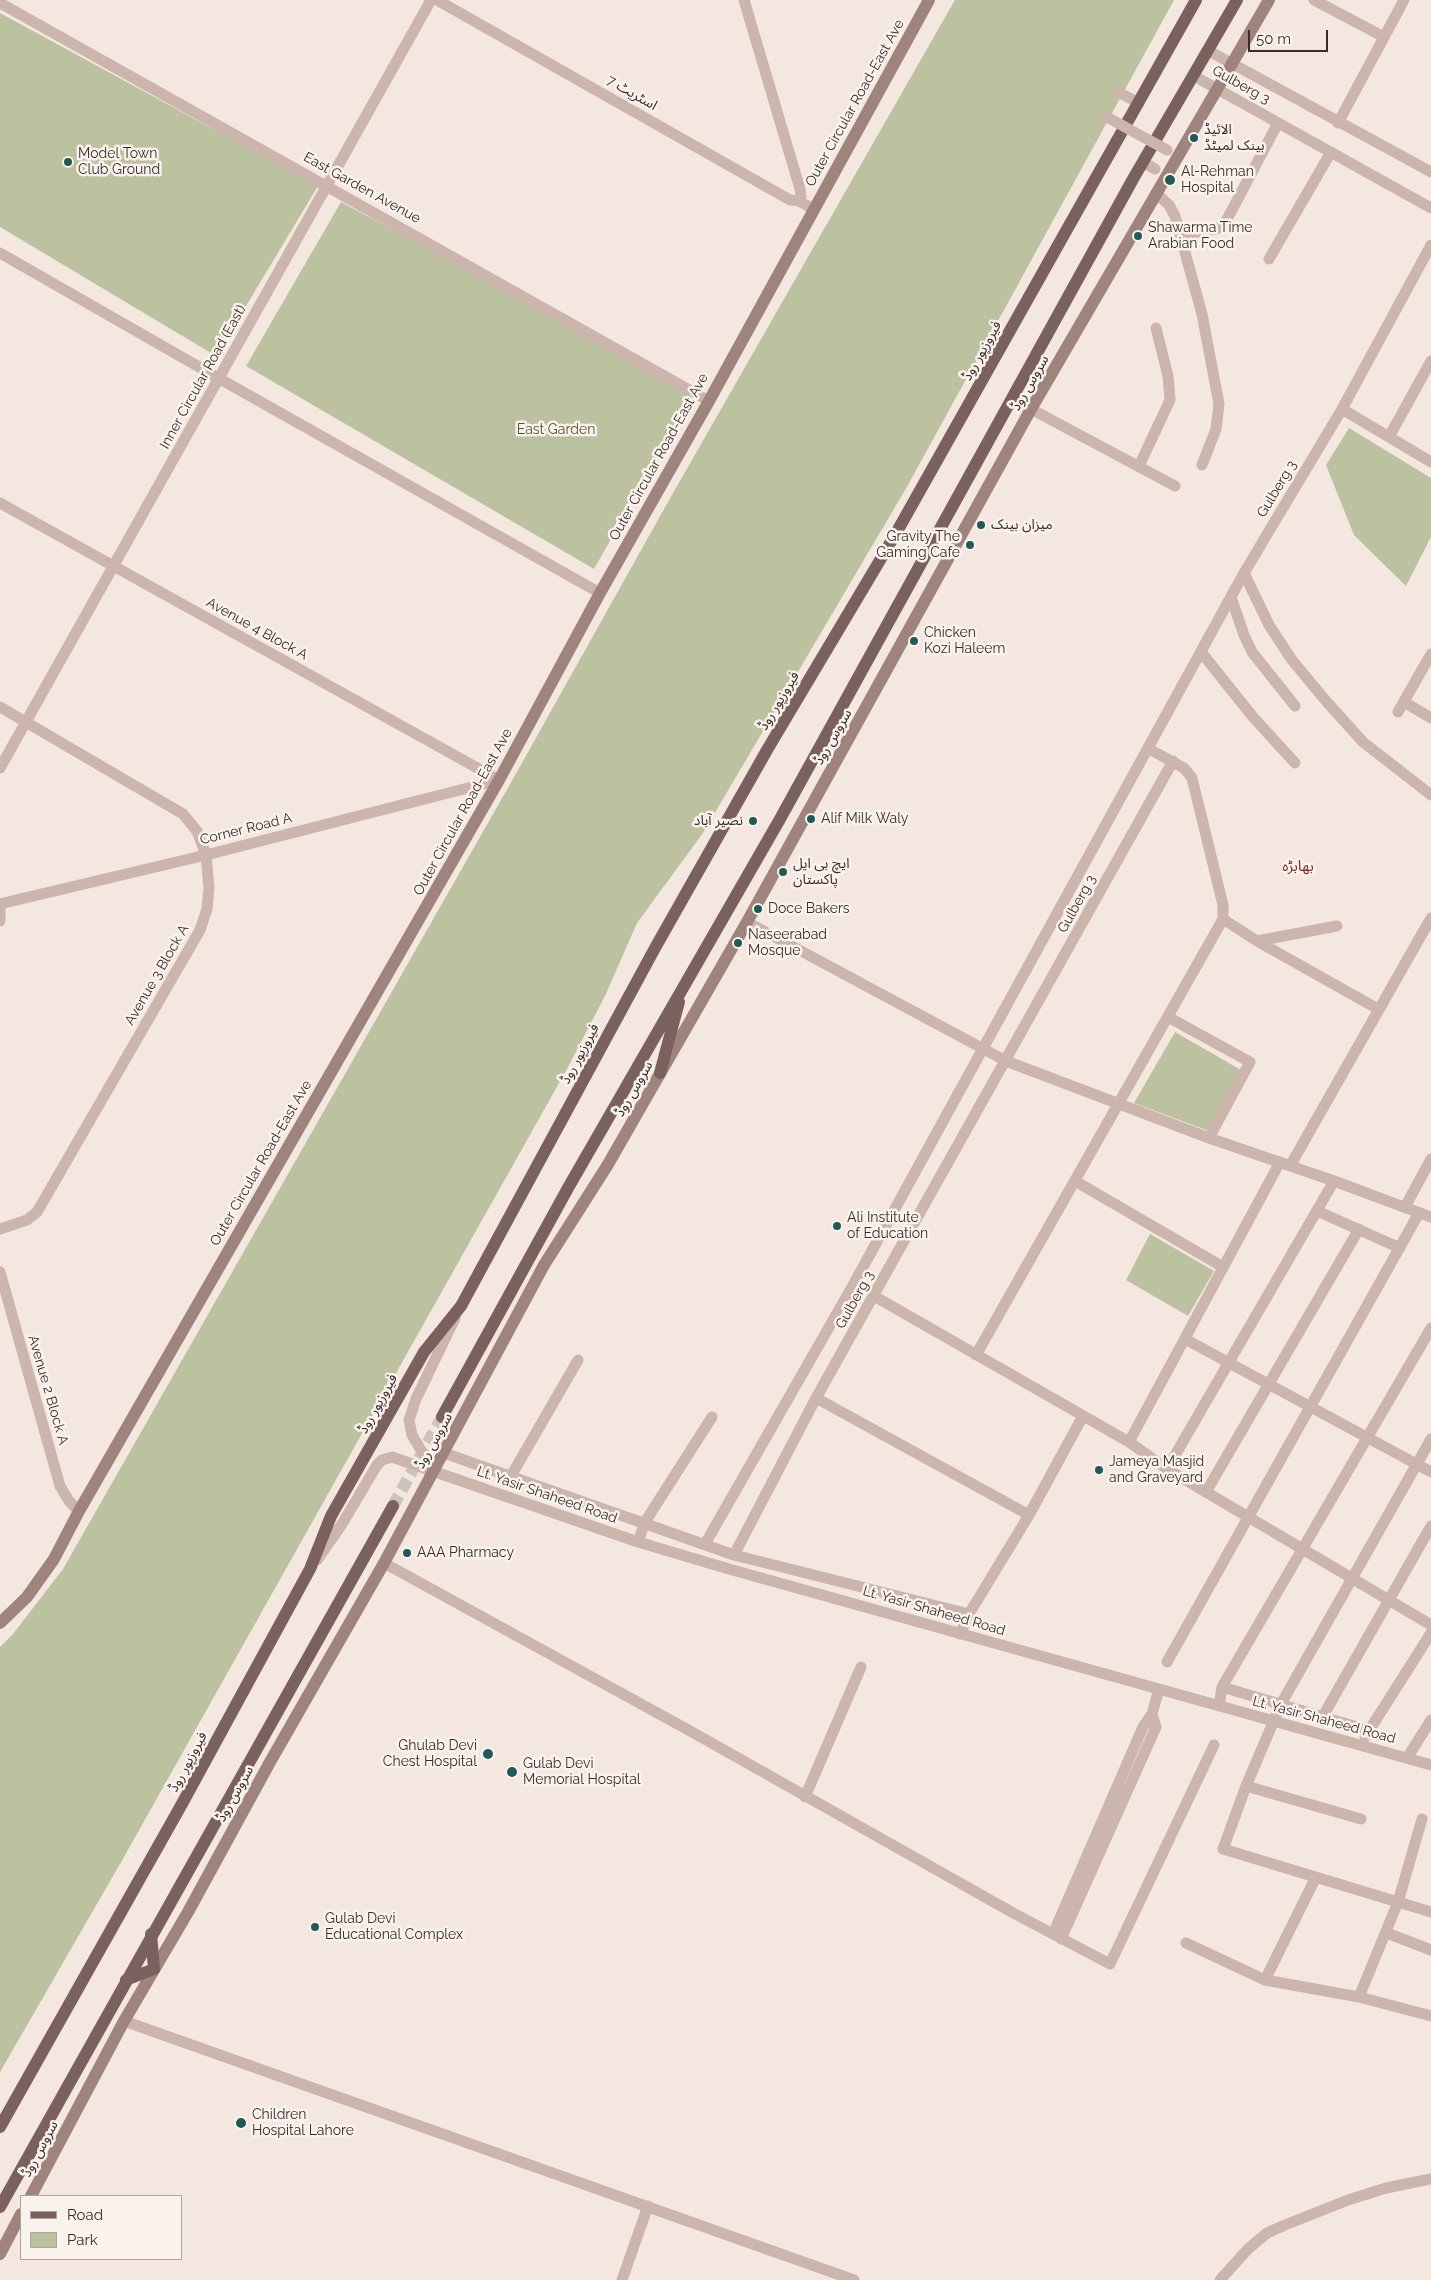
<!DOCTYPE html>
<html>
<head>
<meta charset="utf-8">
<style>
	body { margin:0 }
	#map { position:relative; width:1431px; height:2280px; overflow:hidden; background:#f3e7e0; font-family:Raleway,sans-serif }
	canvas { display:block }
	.legend { position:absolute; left:20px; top:2195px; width:162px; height:65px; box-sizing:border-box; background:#faf2ed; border:1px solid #ada39f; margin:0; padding:6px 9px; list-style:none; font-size:15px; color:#392d2b }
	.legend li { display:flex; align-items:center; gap:10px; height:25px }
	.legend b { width:25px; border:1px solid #ada39f }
	.scale { position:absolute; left:1248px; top:30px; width:80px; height:22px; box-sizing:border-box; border:2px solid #392d2b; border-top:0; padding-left:6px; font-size:15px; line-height:18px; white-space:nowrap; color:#392d2b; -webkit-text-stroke:4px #faf2ed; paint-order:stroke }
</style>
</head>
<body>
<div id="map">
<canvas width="1431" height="2280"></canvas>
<ul class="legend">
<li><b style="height:6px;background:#7b615d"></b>Road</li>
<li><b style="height:14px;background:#bcc2a0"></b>Park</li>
</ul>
<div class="scale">50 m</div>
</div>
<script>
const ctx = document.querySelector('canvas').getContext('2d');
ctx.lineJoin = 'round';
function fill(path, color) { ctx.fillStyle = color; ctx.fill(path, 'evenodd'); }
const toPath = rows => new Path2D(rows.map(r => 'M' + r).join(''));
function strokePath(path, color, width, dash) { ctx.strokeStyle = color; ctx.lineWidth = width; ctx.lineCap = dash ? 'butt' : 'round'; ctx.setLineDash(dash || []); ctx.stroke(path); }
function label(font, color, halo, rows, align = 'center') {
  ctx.font = font + ' Raleway,"Noto Sans Arabic",sans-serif'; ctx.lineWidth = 5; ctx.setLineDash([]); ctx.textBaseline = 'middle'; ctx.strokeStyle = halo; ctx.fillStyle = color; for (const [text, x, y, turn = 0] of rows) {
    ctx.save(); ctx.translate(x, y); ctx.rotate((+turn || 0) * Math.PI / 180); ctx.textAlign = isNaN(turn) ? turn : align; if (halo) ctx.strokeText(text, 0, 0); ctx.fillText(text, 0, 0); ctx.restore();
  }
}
fill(toPath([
	[955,0,1174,0,908,485,703,833,637,923,605,996,567,1069,120,1864,0,2072,0,1647,13,1634,63,1569,509,786,673,493],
	[0,13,318,186,216,356,0,227],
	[341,202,695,390,594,569,246,366],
	[1349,428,1431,478,1431,537,1406,586,1354,535,1326,465],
	[1175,1032,1241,1070,1209,1131,1134,1103],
	[1150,1234,1214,1271,1188,1316,1126,1280]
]), '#bcc2a0');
strokePath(toPath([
	[393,1506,442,1417]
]), '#cec2bc', 12, [12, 6]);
strokePath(toPath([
	[437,0,790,200,799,201,813,209],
	[744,0,800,189,801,196,799,201],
	[1314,0,1384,37],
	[0,3,709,401],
	[1209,51,1431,172],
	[1194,76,1431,208],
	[1118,92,1139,103],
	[1338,123,1404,0],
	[1143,162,1155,169],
	[1156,193,1169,205,1175,216,1202,314,1219,404,1216,429,1202,465],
	[1180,235,1216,229,1224,225,1278,123],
	[0,253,220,379,600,593],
	[1269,259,1331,152],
	[1031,409,1175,486],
	[1342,409,1431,462],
	[1389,437,1431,361],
	[1139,466,1170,400,1168,376,1156,328],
	[0,503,499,780],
	[1244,573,1269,625,1292,660,1326,701,1363,742,1431,795],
	[1231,597,1244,635,1252,652,1295,706],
	[1201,652,1253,717,1295,763],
	[1404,702,1431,718],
	[0,707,183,814,197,831,206,855,209,888,207,909,200,930,37,1212,27,1220,0,1229],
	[1398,712,1431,654],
	[0,768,431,0],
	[0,904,206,855,499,780],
	[0,904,0,921],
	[1223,919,1257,941,1378,1009],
	[747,922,1006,1061,1209,1138,1334,1181,1431,1217],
	[1257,941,1337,926],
	[1168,1017,1250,1062,1209,1138],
	[1290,1166,1431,918],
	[1075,1181,1223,1267],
	[1405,1207,1431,1159],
	[1317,1211,1400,1248],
	[0,1272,60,1486,69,1501,79,1511],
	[874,1296,1129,1442,1167,1469,1431,1625],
	[1185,1339,1431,1472],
	[976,1355,1223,919,1223,905,1192,778,1184,768,1149,749],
	[816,1398,1029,1515],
	[1431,1439,1281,1704,1246,1786,1223,1849,1431,1912],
	[1129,1442,1280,1162],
	[444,1453,734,1555,969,1614],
	[1167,1469,1334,1181],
	[434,1472,412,1435,409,1420,416,1399,455,1318],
	[511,1476,578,1360],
	[1206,1492,1359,1229],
	[638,1542,645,1522,712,1417],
	[705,1544,852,1287,1244,573,1342,409,1431,245],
	[734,1555,816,1398,1173,761],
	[317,1560,342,1524,377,1465,382,1460,392,1457,638,1542,729,1569,1431,1765],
	[384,1563,692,1732,1015,1914,1110,1964,1214,1745],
	[960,1634,969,1614,1029,1515,1083,1416],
	[1167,1662,1419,1213],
	[1222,1687,1367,1730],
	[1219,1706,1222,1687,1431,1328],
	[1323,1716,1431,1526],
	[1365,1737,1431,1633],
	[1407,1758,1431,1720],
	[1246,1786,1361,1819],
	[805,1797,861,1667],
	[1387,1933,1431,1950],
	[1053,1934,1143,1727,1152,1714,1159,1689],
	[1061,1939,1156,1727,1152,1714],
	[1186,1943,1265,1980,1316,1877],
	[1265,1980,1359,1997,1431,2016],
	[1359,1997,1398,1902,1422,1819],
	[124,2021,854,2280],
	[622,2280,648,2206],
	[1220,2280,1248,2249,1267,2233,1285,2225,1348,2200,1386,2188,1431,2179]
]), '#cbb5ac', 11);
strokePath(toPath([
	[0,1623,27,1597,54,1559,79,1511,499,780,600,593,709,401,929,0],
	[31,2196,124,2021,188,1912,270,1762,384,1563,544,1265,607,1166,747,922,1031,409,1269,0],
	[0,2254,21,2214]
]), '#9f847d', 12);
strokePath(toPath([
	[660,1073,679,1002],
	[442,1417,568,1188,780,819,1133,179,1237,0],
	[126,1980,154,1969,151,1934],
	[0,2127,183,1802,310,1569,331,1516,424,1352,461,1306,655,948,767,750,895,535,1196,0],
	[0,2207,393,1506]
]), '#7b615d', 12);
strokePath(toPath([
	[1105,116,1167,150]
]), '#cbb5ac', 11);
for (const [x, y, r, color] of [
	[1194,138,5,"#215a54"],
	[68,162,5,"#215a54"],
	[1170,180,6,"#215a54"],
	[1138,236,5,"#215a54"],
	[981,525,5,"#215a54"],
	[970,545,5,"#215a54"],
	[914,641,5,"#215a54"],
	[811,819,5,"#215a54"],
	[753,821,5,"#215a54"],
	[783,872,5,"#215a54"],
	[758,909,5,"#215a54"],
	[738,943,5,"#215a54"],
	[837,1226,5,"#215a54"],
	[1099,1470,5,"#215a54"],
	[407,1553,5,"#215a54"],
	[488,1754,6,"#215a54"],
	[512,1772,6,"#215a54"],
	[315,1927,5,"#215a54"],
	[241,2123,6,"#215a54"]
]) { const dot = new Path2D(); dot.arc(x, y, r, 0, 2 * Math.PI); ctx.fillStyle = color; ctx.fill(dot); strokePath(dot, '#faf2ed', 2); }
label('14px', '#392d2b', '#faf2ed', [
	["Gulberg 3",1241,85,29],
	["اسٹریٹ 7",632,93,30],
	["Outer Circular Road-East Ave",855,103,-61],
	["East Garden Avenue",362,188,29],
	["فیروزپور روڈ",982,351,-61],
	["Inner Circular Road (East)",203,377,-61],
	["سروس روڈ",1030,383,-60],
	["Outer Circular Road-East Ave",659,457,-61],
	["Gulberg 3",1277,489,-59],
	["Avenue 4 Block A",257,629,29],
	["فیروزپور روڈ",779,701,-59],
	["سروس روڈ",833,737,-60],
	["Outer Circular Road-East Ave",463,812,-61],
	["Corner Road A",246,829,-14],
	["Gulberg 3",1077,904,-61],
	["Avenue 3 Block A",157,975,-60],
	["فیروزپور روڈ",580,1054,-62],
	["سروس روڈ",634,1089,-60],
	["Outer Circular Road-East Ave",261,1163,-60],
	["Gulberg 3",855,1300,-61],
	["Avenue 2 Block A",48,1390,74],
	["فیروزپور روڈ",378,1404,-61],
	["سروس روڈ",434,1441,-61],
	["Lt. Yasir Shaheed Road",547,1495,19],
	["Lt. Yasir Shaheed Road",934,1611,16],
	["Lt. Yasir Shaheed Road",1324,1720,15],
	["فیروزپور روڈ",188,1762,-62],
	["سروس روڈ",235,1794,-61],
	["سروس روڈ",40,2149,-62]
]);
label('14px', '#392d2b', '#faf2ed', [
	["الائیڈ",1204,130],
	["بینک لمیٹڈ",1204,146],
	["Model Town",78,154],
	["Club Ground",78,170],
	["Al-Rehman",1181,172],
	["Hospital",1181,188],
	["Shawarma Time",1148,228],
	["Arabian Food",1148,244],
	["میزان بینک",991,525],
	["Gravity The",960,537,"right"],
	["Gaming Cafe",960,553,"right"],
	["Chicken",924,633],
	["Kozi Haleem",924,649],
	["Alif Milk Waly",821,819],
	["نصیر آباد",743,821,"right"],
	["ایچ بی ایل",793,864],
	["پاکستان",793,880],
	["Doce Bakers",768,909],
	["Naseerabad",748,935],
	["Mosque",748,951],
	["Ali Institute",847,1218],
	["of Education",847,1234],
	["Jameya Masjid",1109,1462],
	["and Graveyard",1109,1478],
	["AAA Pharmacy",417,1553],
	["Ghulab Devi",477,1746,"right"],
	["Chest Hospital",477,1762,"right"],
	["Gulab Devi",523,1764],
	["Memorial Hospital",523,1780],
	["Gulab Devi",325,1919],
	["Educational Complex",325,1935],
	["Children",252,2115],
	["Hospital Lahore",252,2131]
], 'left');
label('14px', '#4f572f', '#faf2ed', [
	["East Garden",556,430]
]);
label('15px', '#862c26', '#faf2ed', [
	["بھابڑہ",1298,866]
]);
</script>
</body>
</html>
